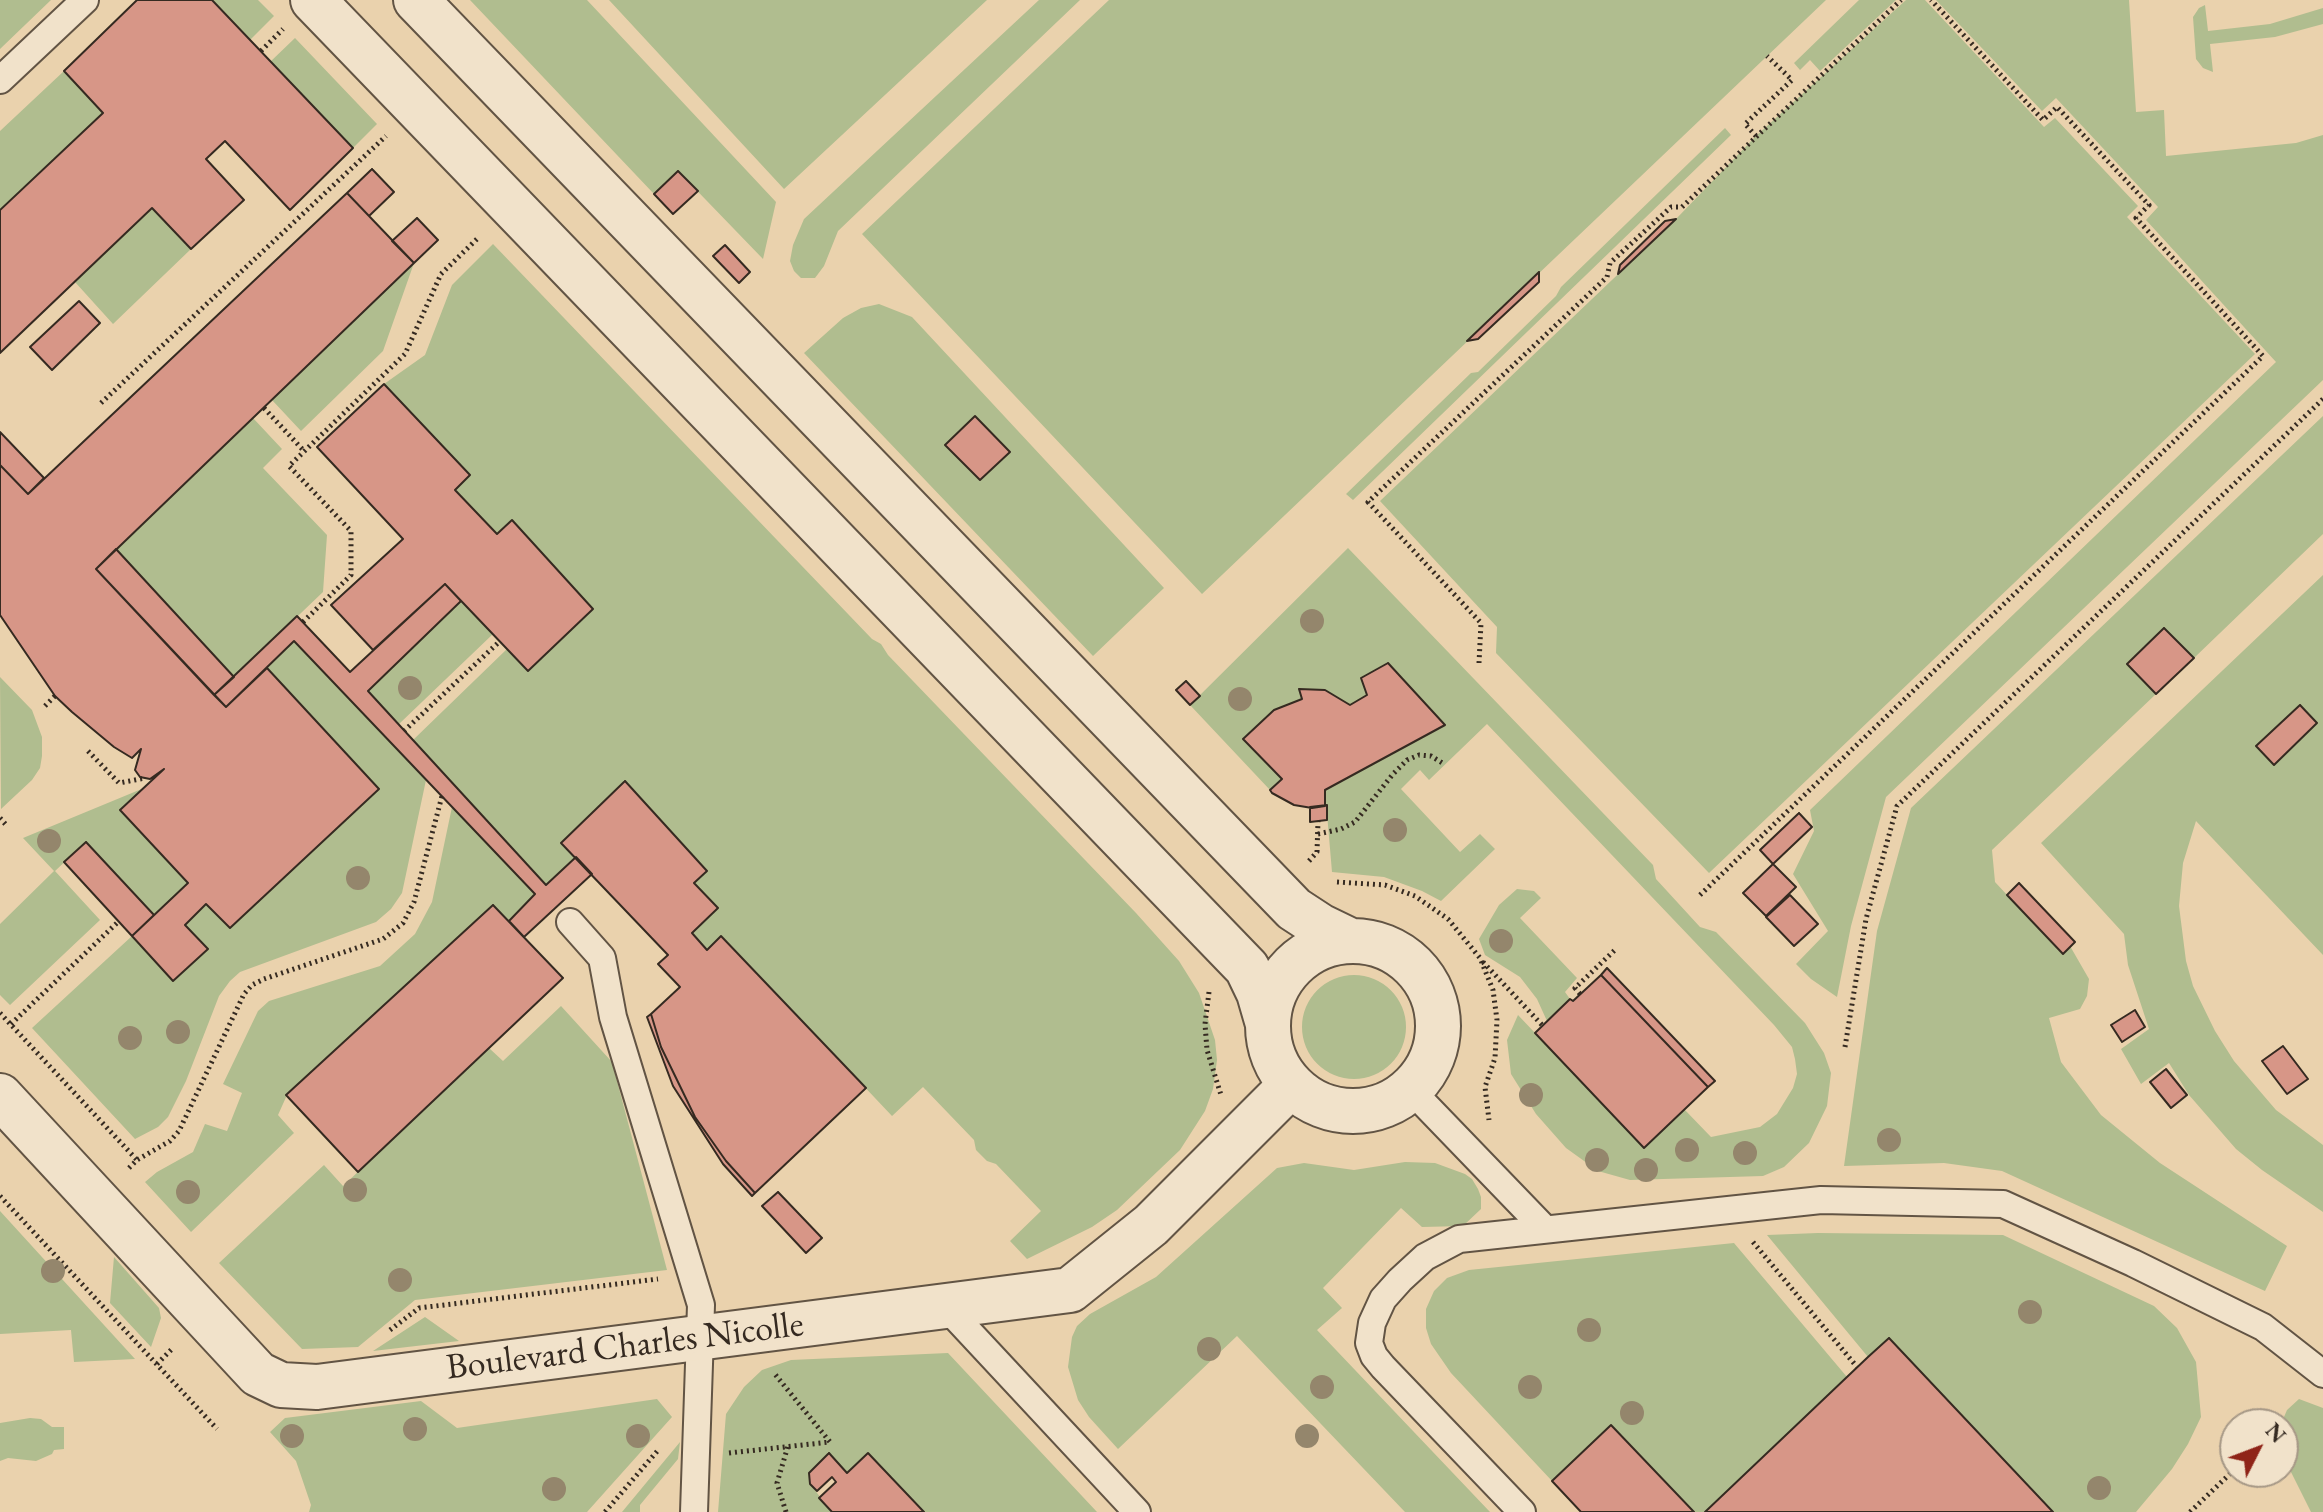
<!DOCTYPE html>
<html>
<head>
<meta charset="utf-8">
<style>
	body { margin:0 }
	#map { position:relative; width:2323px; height:1512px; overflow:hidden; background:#ead2ad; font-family:"EB Garamond",serif }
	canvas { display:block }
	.north { position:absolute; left:2219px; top:1408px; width:80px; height:80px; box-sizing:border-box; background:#f1e2ca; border:2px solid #a69886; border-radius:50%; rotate:48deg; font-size:22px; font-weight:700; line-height:32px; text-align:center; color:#352a21 }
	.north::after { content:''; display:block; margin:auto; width:28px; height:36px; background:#8f2418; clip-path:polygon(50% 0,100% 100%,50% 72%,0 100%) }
</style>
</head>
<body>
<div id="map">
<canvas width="2323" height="1512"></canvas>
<div class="north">N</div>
</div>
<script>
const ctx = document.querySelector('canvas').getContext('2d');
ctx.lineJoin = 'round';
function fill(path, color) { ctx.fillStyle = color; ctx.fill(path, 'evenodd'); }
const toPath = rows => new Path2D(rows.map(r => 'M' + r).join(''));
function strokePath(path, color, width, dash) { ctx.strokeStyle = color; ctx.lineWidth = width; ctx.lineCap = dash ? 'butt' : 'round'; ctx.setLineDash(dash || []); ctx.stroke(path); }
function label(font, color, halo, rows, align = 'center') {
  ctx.font = font + ' "EB Garamond",serif'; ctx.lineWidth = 8; ctx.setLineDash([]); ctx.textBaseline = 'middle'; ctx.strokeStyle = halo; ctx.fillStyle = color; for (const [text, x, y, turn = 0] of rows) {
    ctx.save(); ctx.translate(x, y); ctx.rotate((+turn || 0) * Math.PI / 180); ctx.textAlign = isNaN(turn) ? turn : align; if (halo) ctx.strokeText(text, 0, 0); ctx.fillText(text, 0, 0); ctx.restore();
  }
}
fill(toPath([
	[0,0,51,0,0,49],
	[212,0,258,0,274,16,250,40],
	[470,0,587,0,776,202,763,259,678,171,654,194],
	[609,0,987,0,784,189],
	[1039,0,1080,0,838,231,824,266,815,278,801,278,794,271,790,261,793,245,804,219],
	[1109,0,1826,0,1202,594,862,234],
	[1859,0,1896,0,1820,71,1810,60,1800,70,1794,63],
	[1906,0,1925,0,2044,127,2055,118,2138,206,2127,217,2255,354,1709,873,1496,653,1497,627,1380,501,1676,219,1756,136],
	[1936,0,2129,0,2136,112,2164,110,2166,156,2296,143,2323,135,2323,380,1886,797,1851,926,1837,997,1811,979,1796,964,1828,931,1793,874,1814,831,1810,810,2276,362,2146,220,2158,207,2056,98,2042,111],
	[2205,5,2208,31,2270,24,2323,8,2323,24,2275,37,2210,44,2213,72,2203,68,2196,59,2193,17,2199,8],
	[295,38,377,124,353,148,270,62],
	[64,71,103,113,0,210,0,131],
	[1725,128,1731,135,1353,500,1346,494,1471,373,1478,372,1556,296,1561,287],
	[152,208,191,249,113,324,75,282],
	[493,244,872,639,881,644,888,655,1136,913,1179,961,1199,993,1215,1040,1217,1060,1213,1089,1205,1111,1180,1150,1117,1210,1092,1227,1027,1259,1010,1241,1041,1211,996,1164,987,1161,976,1150,974,1140,923,1087,892,1116,722,936,707,950,692,933,718,908,694,883,707,870,625,782,562,842,576,857,546,885,413,740,507,649,528,671,584,617,574,604,576,590,565,578,561,578,497,534,455,490,470,475,456,460,425,448,421,428,416,418,384,384,425,355,452,285],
	[414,263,383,351,301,431,272,400],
	[879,304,912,317,1164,588,1093,656,804,353,843,318,861,308],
	[2323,416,2323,534,2194,658,2164,628,2127,663,2156,694,1992,850,1995,882,2062,954,2070,946,2089,979,2087,996,2080,1009,2049,1018,2061,1062,2101,1115,2160,1163,2287,1246,2265,1291,2002,1171,1944,1163,1844,1166,1877,931,1911,808],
	[253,418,282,449,263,468,327,535,323,592,234,677,116,549],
	[1348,548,1653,865,1656,879,1700,927,1716,932,1805,1023,1824,1053,1831,1073,1827,1106,1809,1143,1784,1167,1763,1176,1630,1180,1598,1171,1566,1148,1536,1114,1511,1074,1507,1040,1518,1015,1644,1148,1684,1109,1711,1137,1760,1127,1777,1114,1793,1088,1797,1074,1795,1059,1792,1047,1774,1025,1487,724,1429,780,1420,770,1401,789,1460,852,1480,834,1495,849,1441,901,1422,891,1384,877,1332,872,1325,790,1445,725,1388,663,1361,678,1367,695,1350,705,1325,690,1300,689,1302,699,1274,710,1243,738,1282,779,1270,790,1190,705],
	[2323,575,2323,955,2196,821,2183,863,2179,906,2186,961,2193,986,2215,1031,2234,1061,2276,1110,2323,1145,2323,1212,2262,1170,2236,1149,2189,1095,2169,1063,2141,1084,2121,1049,2149,1029,2128,965,2124,934,2041,843],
	[461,601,493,634,399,724,368,691],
	[294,641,426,780,402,893,391,909,376,922,240,972,230,981,219,996,186,1081,168,1117,158,1127,135,1139,32,1028,132,936,174,981,207,949,185,925,206,904,379,789,267,668],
	[0,677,32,710,42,737,42,756,40,768,32,780,1,809],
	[144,788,120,811,188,883,154,915,86,842,55,871,100,920,10,1005,0,995,0,924,54,871,23,838],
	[452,807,535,894,509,921,493,905,287,1095,278,1115,294,1133,191,1232,145,1182,157,1172,193,1152,205,1124,227,1131,242,1093,223,1084,258,1011,269,1001,380,966,415,934,432,902],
	[1517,889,1534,891,1541,898,1520,918,1577,978,1565,992,1570,999,1547,1021,1537,999,1520,977,1485,955,1479,939,1499,905],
	'1302 1027a52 52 0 1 1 104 0a52 52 0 1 1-104 0Z',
	[561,1006,612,1062,667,1270,415,1300,358,1347,302,1349,219,1263,324,1165,343,1186,489,1048,503,1061],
	[1405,1162,1435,1163,1465,1174,1472,1179,1478,1189,1481,1197,1481,1209,1463,1226,1422,1227,1401,1208,1323,1288,1342,1308,1317,1330,1490,1512,1405,1512,1237,1336,1118,1449,1089,1417,1078,1400,1068,1367,1072,1337,1077,1326,1090,1314,1156,1277,1277,1168,1304,1163,1354,1170],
	[0,1211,135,1359,74,1362,71,1330,0,1334],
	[1818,1233,2003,1235,2154,1306,2177,1328,2196,1362,2201,1417,2188,1444,2172,1469,2136,1512,2053,1512,1889,1338,1868,1357,1767,1235],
	[1734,1243,1847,1377,1705,1512,1694,1512,1612,1425,1552,1481,1451,1373,1431,1344,1426,1328,1426,1309,1434,1291,1447,1278,1469,1270],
	[114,1257,159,1308,161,1318,151,1347,110,1303],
	[425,1317,459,1341,373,1351],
	[948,1353,1097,1512,924,1512,868,1453,847,1473,829,1454,809,1473,810,1484,832,1512,718,1512,726,1414,744,1387,762,1370,791,1360],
	[657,1399,672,1417,587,1512,309,1512,311,1505,296,1461,270,1432,285,1418,421,1401,457,1428],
	[2299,1399,2323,1408,2323,1512,2311,1512,2283,1456,2283,1424,2281,1424,2287,1410],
	[30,1418,41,1419,52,1427,64,1427,64,1449,54,1450,52,1454,36,1461,8,1458,0,1461,0,1423],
	[680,1442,678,1459,640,1505,640,1512,622,1512]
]), '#b0bd8f');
const building = toPath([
	[137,0,212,0,353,148,290,210,225,141,206,159,244,200,191,249,152,208,0,353,0,210,103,113,64,71,137,0],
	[372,169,394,192,369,216,347,193,372,169],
	[678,171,698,191,673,214,654,194,678,171],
	[347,193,414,263,96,569,226,707,267,668,379,789,230,928,206,904,185,925,208,949,173,981,132,936,188,883,120,810,164,769,150,779,140,777,135,770,141,749,132,758,114,747,72,712,55,696,0,615,0,465,28,494,347,193],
	[417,218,438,240,414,263,392,241,417,218],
	[1676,219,1618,274,1620,265,1665,221,1676,219],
	[725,245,750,272,739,283,713,256,725,245],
	[1539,272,1539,282,1478,339,1467,341,1539,272],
	[79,301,100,323,52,370,30,347,79,301],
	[384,384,470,475,455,490,497,534,512,520,593,609,528,671,445,584,373,650,331,605,403,539,317,447,384,384],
	[975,416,1010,452,980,480,945,445,975,416],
	[0,432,44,478,28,494,0,465,0,432],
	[116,549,234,677,214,695,96,569,116,549],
	[445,584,461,601,368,691,546,885,576,857,592,874,524,937,509,921,535,894,294,641,226,707,214,695,297,616,350,672,445,584],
	[2164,628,2194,658,2156,694,2127,664,2164,628],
	[1388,663,1445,725,1325,790,1325,806,1312,808,1294,805,1272,793,1270,790,1282,779,1243,739,1274,710,1302,699,1299,689,1325,690,1350,705,1367,695,1361,678,1388,663],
	[1186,681,1200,696,1190,705,1176,690,1186,681],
	[2300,705,2317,723,2274,765,2256,746,2300,705],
	[625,781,707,871,694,883,718,908,692,933,707,950,721,936,866,1088,755,1193,726,1161,695,1117,661,1047,651,1014,680,987,658,964,668,955,561,843,625,781],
	[1327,805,1327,820,1310,822,1310,807,1327,805],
	[1799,813,1812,827,1773,864,1760,850,1799,813],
	[86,842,154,915,132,936,64,862,86,842],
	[1773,864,1796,887,1766,916,1743,893,1773,864],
	[2019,883,2075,942,2063,954,2007,895,2019,883],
	[1790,895,1818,924,1794,946,1766,917,1790,895],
	[493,905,563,978,358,1172,286,1095,493,905],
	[1607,968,1715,1081,1708,1087,1601,975,1607,968],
	[1601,975,1708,1087,1644,1148,1535,1033,1570,999,1573,1001,1601,975],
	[2135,1010,2145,1027,2122,1042,2111,1025,2135,1010],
	[651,1014,661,1047,695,1117,726,1161,755,1193,752,1196,723,1164,673,1086,647,1017,651,1014],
	[2283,1046,2308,1079,2287,1094,2262,1061,2283,1046],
	[2166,1069,2187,1095,2171,1108,2150,1082,2166,1069],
	[778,1192,822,1238,806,1253,762,1206,778,1192],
	[1889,1338,2053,1512,1705,1512,1868,1357,1889,1338],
	[1611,1425,1694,1512,1581,1512,1552,1481,1611,1425],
	[829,1453,847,1473,868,1453,924,1512,832,1512,819,1498,836,1482,832,1477,817,1491,810,1484,809,1473,829,1453]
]);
fill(building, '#d79687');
strokePath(building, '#352a21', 2);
const service = toPath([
	[0,80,85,0],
	[570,922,602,958,613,1017,701,1305,694,1512],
	[1411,1090,1544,1228],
	[945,1306,1137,1512],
	[1522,1512,1383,1367,1374,1356,1369,1343,1372,1323,1383,1299,1400,1280,1425,1257,1459,1239,1821,1200,2003,1204,2133,1263,2263,1327,2323,1374]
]);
const minor = toPath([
	[313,0,1247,968,1259,993,1268,1024],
	[416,0,1294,909,1320,926,1351,941],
	'1268 1026a85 85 0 1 1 170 0a85 85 0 1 1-170 0Z',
	[0,1096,258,1374,281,1385,317,1387,1070,1290,1151,1225,1291,1085]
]);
strokePath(service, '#625444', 30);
strokePath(minor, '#625444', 48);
strokePath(toPath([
	[261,51,283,29],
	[1756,136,1745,124,1792,80,1767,56],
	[101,403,386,136],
	[264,408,304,451],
	[303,622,351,575,351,531,289,466,405,354,441,274,479,237],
	[1479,663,1481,623,1368,502,1607,277,1610,263,1671,207,1682,207,1901,0],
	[45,706,55,696],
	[404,731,500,641],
	[88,751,119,783,145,778],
	[0,818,7,826],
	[1318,834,1341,829,1355,822,1393,774,1407,760,1419,755,1431,756,1444,764],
	[1309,861,1317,852,1318,821],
	[1337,882,1385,885,1415,896,1448,919,1480,958,1493,990,1497,1020,1495,1058,1485,1087,1489,1120],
	[1700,895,2263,356,2136,218,2149,205,2057,107,2043,120,1931,0],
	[1483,962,1542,1025],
	[1209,992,1205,1024,1207,1050,1221,1095],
	[1580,994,1575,988,1617,948],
	[0,1013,137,1160],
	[11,1024,119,921],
	[1845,1047,1866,919,1897,806,2323,399],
	[129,1168,137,1160,170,1141,179,1131,244,994,252,985,264,979,383,939,403,923,414,902,442,796],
	[0,1196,217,1429],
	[1753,1242,1857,1367],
	[390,1330,419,1308,658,1279],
	[157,1364,173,1348],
	[729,1453,830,1442,774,1373],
	[605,1512,659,1449],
	[786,1512,777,1483,788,1446],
	[2190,1512,2235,1469]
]), '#352a21', 5, [2, 4]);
strokePath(service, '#f1e2ca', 26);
strokePath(minor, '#f1e2ca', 44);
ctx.fillStyle = '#94866c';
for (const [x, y] of [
	[1312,621],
	[410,688],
	[1240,699],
	[1395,830],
	[49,841],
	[358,878],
	[1501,941],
	[178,1032],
	[130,1038],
	[1531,1095],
	[1889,1140],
	[1687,1150],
	[1745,1153],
	[1597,1160],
	[1646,1170],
	[355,1190],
	[188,1192],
	[53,1271],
	[400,1280],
	[2030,1312],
	[1589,1330],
	[1209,1349],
	[1322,1387],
	[1530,1387],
	[1632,1413],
	[415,1429],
	[292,1436],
	[638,1436],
	[1307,1436],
	[2099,1488],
	[554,1489]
]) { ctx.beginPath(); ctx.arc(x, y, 12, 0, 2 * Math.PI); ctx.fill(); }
label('36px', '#352a21', '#f1e2ca', [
	["Boulevard Charles Nicolle",625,1347,-7]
]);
</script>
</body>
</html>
